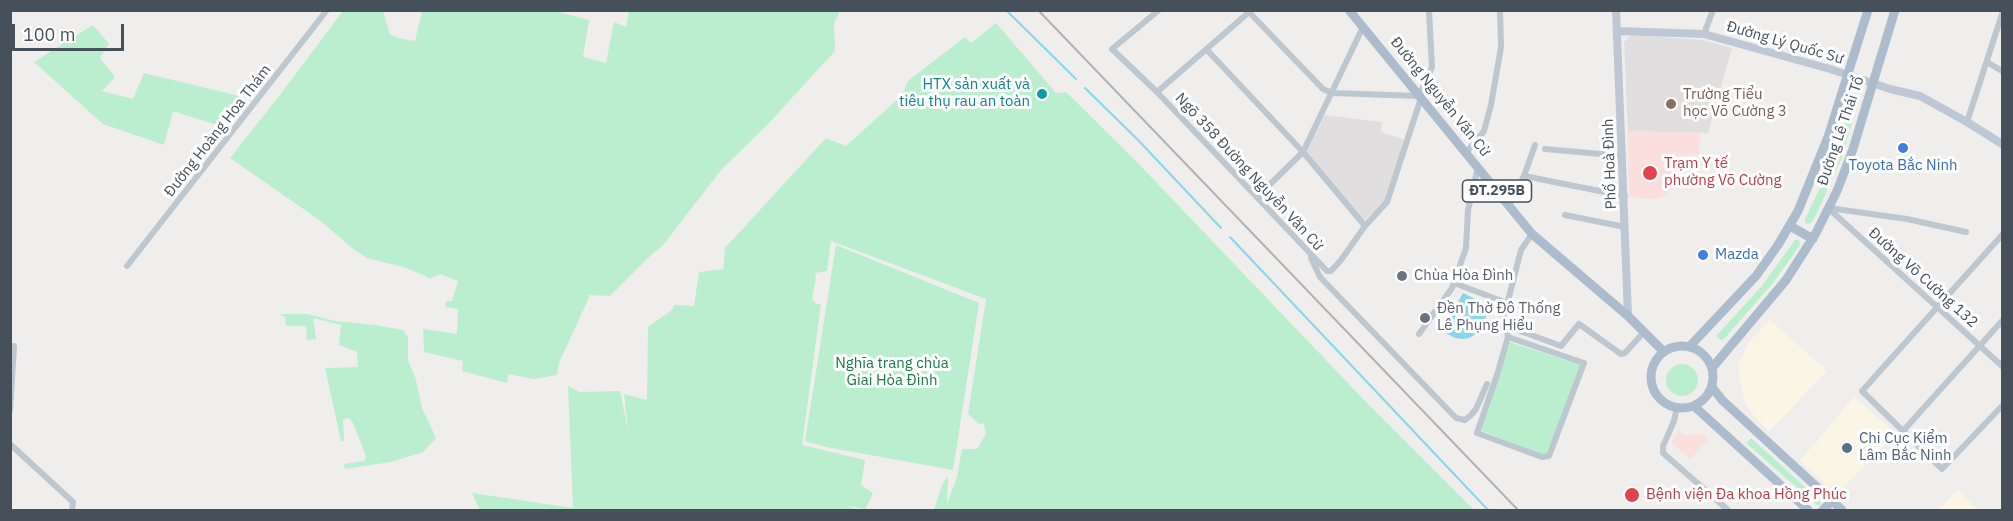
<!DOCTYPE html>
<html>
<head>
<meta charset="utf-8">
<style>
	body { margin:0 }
	#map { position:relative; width:2013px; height:521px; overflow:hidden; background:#f0eded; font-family:"IBM Plex Sans",sans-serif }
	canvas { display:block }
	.frame { position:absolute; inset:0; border:12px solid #45505a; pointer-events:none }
	.scale { position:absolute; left:12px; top:24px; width:112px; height:27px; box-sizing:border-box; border:3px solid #45505a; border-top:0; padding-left:8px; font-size:18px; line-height:21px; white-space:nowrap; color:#45505a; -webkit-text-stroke:4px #fff; paint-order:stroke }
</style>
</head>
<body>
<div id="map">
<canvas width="2013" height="521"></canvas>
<div class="frame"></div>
<div class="scale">100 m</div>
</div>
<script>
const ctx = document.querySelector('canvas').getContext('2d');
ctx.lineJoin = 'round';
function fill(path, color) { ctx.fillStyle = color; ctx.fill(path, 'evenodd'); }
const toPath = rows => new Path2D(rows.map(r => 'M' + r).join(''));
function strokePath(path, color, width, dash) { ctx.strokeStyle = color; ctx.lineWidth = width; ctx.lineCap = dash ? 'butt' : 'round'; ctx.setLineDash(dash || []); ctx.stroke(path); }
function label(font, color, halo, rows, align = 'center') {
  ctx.font = font + ' "IBM Plex Sans",sans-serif'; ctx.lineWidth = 6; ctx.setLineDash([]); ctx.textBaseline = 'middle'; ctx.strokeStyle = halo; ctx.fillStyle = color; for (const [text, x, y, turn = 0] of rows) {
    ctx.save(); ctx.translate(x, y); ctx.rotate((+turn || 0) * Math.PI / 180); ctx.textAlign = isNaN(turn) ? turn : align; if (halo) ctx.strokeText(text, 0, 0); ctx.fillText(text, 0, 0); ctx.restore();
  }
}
fill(toPath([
	[1770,320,1827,371,1769,431,1752,414,1743,398,1738,365,1749,342],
	[1854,397,1896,434,1837,494,1800,461],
	[1958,490,1978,510,1938,510]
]), '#fbf5e5');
fill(toPath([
	[1631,35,1702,40,1732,48,1708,133,1628,131,1624,42],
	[1325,115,1382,122,1381,132,1406,140,1386,200,1363,222,1306,151]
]), '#e1dedf');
fill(toPath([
	[1628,131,1700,133,1699,154,1673,157,1671,189,1666,195,1658,199,1629,197],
	[1679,430,1684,435,1703,434,1708,440,1690,459,1673,444,1672,440]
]), '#fadfdc');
fill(toPath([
	[441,10,555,11,589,20,583,57,606,63,614,22,626,27,629,11,839,10,839,14,834,23,835,51,768,124,721,170,664,244,649,257,610,296,590,295,559,363,557,375,534,379,508,374,507,383,462,371,463,361,424,352,423,329,457,334,458,309,445,307,446,301,452,301,458,281,440,274,429,279,426,276,403,267,367,258,353,249,322,222,230,158,283,91,343,11,383,11,390,34,398,38,415,41,422,11,440,12],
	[996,23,1056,93,1066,92,1134,159,1366,402,1474,510,934,510,942,485,948,476,947,504,957,477,962,449,977,449,986,433,983,423,979,424,968,414,986,299,831,241,827,271,815,273,816,278,812,299,817,304,821,304,802,445,865,460,861,485,873,493,865,510,848,505,858,510,480,510,472,493,573,508,568,386,579,392,620,391,628,430,624,394,647,400,648,327,672,310,674,305,694,306,699,272,723,269,725,248,826,138,846,146,899,98,903,93,908,81,965,37,971,43],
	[93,25,109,44,100,58,115,77,102,91,133,99,144,73,243,97,217,125,173,111,164,145,103,124,34,62],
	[1852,102,1856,102,1857,104,1843,155,1816,215,1811,223,1805,224,1805,219,1834,159],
	[1795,240,1799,240,1800,245,1773,283,1724,339,1720,340,1718,338,1717,335,1761,287],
	[836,245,979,303,953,470,826,447,805,441],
	[279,314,307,314,335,321,375,325,403,330,408,338,408,360,416,380,422,408,436,438,423,452,391,462,345,469,344,464,365,461,366,456,353,423,349,418,343,419,344,440,343,442,341,441,325,368,358,367,357,352,339,345,341,325,313,318,316,339,306,340,307,331,305,326,286,326,285,317],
	[1510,342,1581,365,1547,454,1543,455,1480,430],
	'1666 380a16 16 0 1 1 32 0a16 16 0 1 1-32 0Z',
	[1751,438,1819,500,1821,505,1817,505,1746,443]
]), '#baeecf');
fill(toPath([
	[1463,293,1479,301,1486,309,1486,317,1480,332,1469,338,1463,339,1455,338,1442,331]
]), '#87d6eb');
strokePath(toPath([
	[1006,10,1076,79],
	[1085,88,1139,141,1221,228],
	[1230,237,1488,510]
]), '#87d6eb', 2);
strokePath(toPath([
	[1159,10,1112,49,1157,92,1327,271,1331,271,1341,260,1365,226,1387,202,1421,98],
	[1247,10,1323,89,1332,93,1419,96,1432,67,1429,10],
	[1704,34,1713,10],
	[1207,50,1303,152,1365,226],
	[1987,62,2002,71],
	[1157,92,1248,13],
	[1967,122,2002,14],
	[1545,149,1623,156],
	[1466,153,1484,131,1491,105,1501,47,1500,10],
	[1524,176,1535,145],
	[1257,197,1303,152,1363,27],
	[1509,205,1524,176,1625,196],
	[1828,208,2002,366],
	[1829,208,1907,219,1966,232],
	[1565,215,1625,227],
	[2002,235,1862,391,1942,469,2002,406],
	[1311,258,1320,277,1456,418,1465,420,1471,415,1476,409,1487,384],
	[127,266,327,10],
	[1454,283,1507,303],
	[1504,325,1561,346,1579,324,1621,354,1625,353,1644,332],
	[1419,334,1452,288,1466,248,1468,210,1478,167],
	[1508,337,1584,363,1549,456,1542,457,1477,433,1497,375,1508,337,1507,331,1502,324,1521,250,1532,234],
	[10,347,14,346,10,410],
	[1677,407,1674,421,1663,446,1663,453,1728,510],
	[1903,431,2002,321],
	[10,444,73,502,72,510]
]), '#bdc7cf', 6);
strokePath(toPath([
	[1616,10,1628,316],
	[1617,31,1704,34,1830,69,1890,89,1920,96,1967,122,2002,144]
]), '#bdc8d4', 8);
strokePath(toPath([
	[1349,10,1532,234,1628,316,1664,352],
	[1790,226,1813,239],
	'1651 377a31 31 0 1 1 62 0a31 31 0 1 1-62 0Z',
	[1690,346,1756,276,1778,245,1798,211,1828,137,1868,10],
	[1712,368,1786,280,1816,233,1837,191,1853,149,1895,10],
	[1712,387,1722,400,1842,510],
	[1694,406,1808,510],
	[1823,510,1832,501]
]), '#acbccc', 9);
strokePath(toPath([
	[1038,10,1518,510]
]), '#afb2b7', 2);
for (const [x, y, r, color] of [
	[1042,94,6,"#0f9aa8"],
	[1671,104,6,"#8d6e63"],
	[1903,148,6,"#3f7fe0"],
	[1650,173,8,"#e0444e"],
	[1703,255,6,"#3f7fe0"],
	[1402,276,6,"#6b7280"],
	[1425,318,6,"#6b7280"],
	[1847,448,6,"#5c6f8a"],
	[1632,495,8,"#e0444e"]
]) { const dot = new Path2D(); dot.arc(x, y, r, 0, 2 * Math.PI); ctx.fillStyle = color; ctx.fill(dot); strokePath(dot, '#fff', 2); }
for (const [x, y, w] of [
	[1497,191,69]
]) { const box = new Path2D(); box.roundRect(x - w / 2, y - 11, w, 22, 4.5); ctx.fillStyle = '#fff'; ctx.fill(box); strokePath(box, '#45505a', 1.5); }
label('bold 14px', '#45505a', null, [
	["ĐT.295B",1497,191]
]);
label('15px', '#45505a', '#fff', [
	["Đường Lý Quốc Sư",1785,43,16],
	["Đường Nguyễn Văn Cừ",1440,97,51],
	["Đường Hoàng Hoa Thám",218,131,-52],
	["Đường Lê Thái Tổ",1841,131,-71],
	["Phố Hoà Đình",1610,164,-92],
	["Ngõ 358 Đường Nguyễn Văn Cừ",1249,172,47],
	["Đường Võ Cường 132",1923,278,42]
]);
label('15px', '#0d838f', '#fff', [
	["HTX sản xuất và",1030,85],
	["tiêu thụ rau an toàn",1030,102]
], 'right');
label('15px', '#785e54', '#fff', [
	["Trường Tiểu",1683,95],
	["học Võ Cường 3",1683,112]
], 'left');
label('15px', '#be3a42', '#fff', [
	["Trạm Y tế",1664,164],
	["phường Võ Cường",1664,181],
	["Bệnh viện Đa khoa Hồng Phúc",1646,495]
], 'left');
label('15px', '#366cbe', '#fff', [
	["Toyota Bắc Ninh",1903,166],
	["Mazda",1715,255,"left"]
]);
label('15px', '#5b616d', '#fff', [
	["Chùa Hòa Đình",1414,276],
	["Đền Thờ Đô Thống",1437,309],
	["Lê Phụng Hiểu",1437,326]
], 'left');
label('15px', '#167b49', '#fff', [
	["Nghĩa trang chùa",892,364],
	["Giai Hòa Đình",892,381]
]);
label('15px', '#4e5e75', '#fff', [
	["Chi Cục Kiểm",1859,439],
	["Lâm Bắc Ninh",1859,456]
], 'left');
</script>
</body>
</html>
